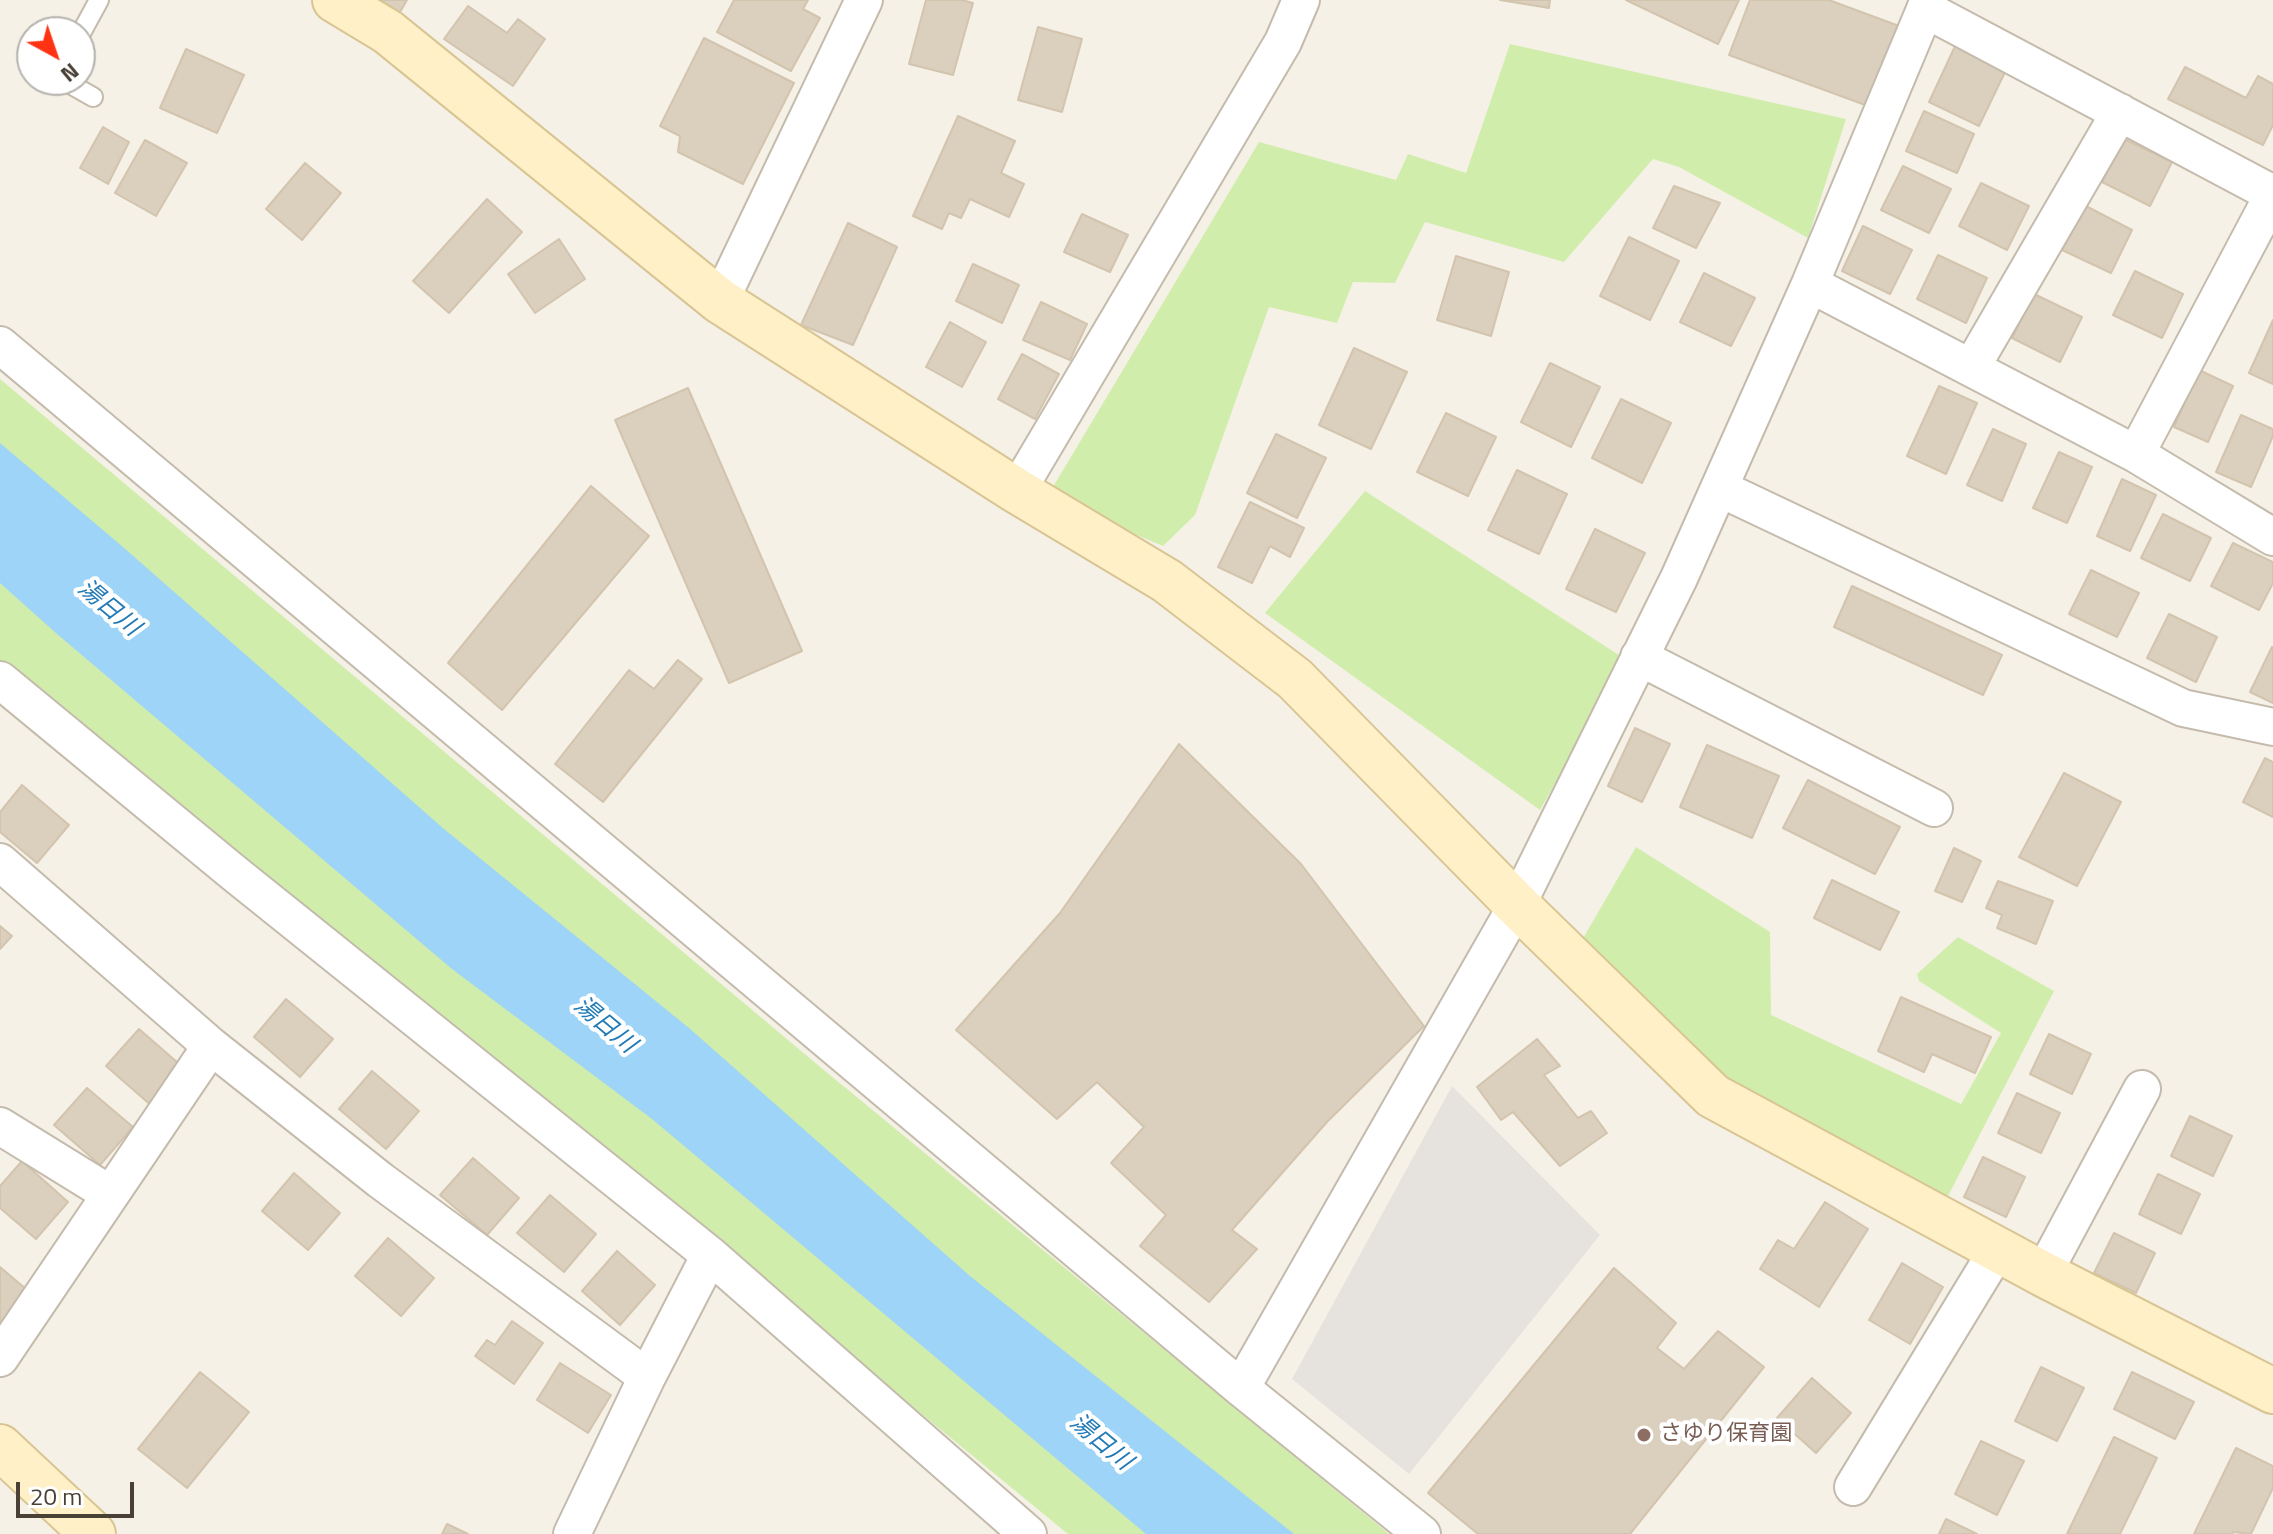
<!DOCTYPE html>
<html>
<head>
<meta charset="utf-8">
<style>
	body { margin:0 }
	#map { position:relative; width:2273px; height:1534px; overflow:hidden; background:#f5f1e7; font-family:"Titillium Web",sans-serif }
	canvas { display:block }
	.north { position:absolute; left:16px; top:16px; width:80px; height:80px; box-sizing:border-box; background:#fff; border:2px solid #b6b3ae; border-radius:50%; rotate:140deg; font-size:22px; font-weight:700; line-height:32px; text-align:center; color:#494135 }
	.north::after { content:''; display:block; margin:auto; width:28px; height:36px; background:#ff3314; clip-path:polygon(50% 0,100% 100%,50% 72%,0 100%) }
	.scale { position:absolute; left:16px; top:1482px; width:118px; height:36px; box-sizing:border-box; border:4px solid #494135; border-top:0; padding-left:10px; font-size:24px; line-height:28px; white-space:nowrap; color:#494135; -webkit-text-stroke:6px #fff; paint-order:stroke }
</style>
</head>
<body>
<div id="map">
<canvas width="2273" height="1534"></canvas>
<div class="north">N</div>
<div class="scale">20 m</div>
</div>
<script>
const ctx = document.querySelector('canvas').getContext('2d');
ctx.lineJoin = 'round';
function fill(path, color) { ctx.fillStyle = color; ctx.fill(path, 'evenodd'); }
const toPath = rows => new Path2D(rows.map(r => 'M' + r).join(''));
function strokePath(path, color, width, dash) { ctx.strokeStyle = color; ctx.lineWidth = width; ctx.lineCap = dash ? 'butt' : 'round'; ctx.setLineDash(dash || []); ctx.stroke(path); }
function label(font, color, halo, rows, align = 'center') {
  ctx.font = font + ' "Titillium Web","Noto Sans JP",sans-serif'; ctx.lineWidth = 8; ctx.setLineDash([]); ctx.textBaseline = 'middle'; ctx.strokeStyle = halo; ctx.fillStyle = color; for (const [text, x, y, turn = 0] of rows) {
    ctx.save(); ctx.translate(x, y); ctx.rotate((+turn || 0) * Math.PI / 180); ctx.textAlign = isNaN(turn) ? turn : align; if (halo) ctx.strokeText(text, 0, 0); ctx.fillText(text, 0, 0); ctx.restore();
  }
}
fill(toPath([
	[1510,44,1846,119,1808,238,1679,167,1653,159,1564,262,1425,222,1395,283,1353,282,1337,323,1269,307,1195,515,1163,546,1047,497,1259,142,1396,180,1408,154,1466,173],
	[0,379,825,1071,1389,1534,1068,1534,691,1225,0,678],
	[1365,491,1625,659,1540,810,1265,613],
	[1636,847,1770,932,1771,1015,1961,1104,2001,1033,1919,981,1917,974,1958,937,2054,991,1947,1198,1788,1127,1714,1071,1578,947]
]), '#d1edac');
fill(toPath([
	[1452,1086,1600,1235,1409,1474,1292,1379]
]), '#e6e3df');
fill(toPath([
	[0,443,123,547,444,829,689,1028,970,1276,1294,1534,1146,1534,652,1119,452,969,57,634,0,583]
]), '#9ed4f7');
const building = toPath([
	[379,0,407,0,400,12,379,0],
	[734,0,808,0,803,9,820,18,791,71,717,32,734,0],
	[926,0,962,0,973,3,953,75,909,64,926,0],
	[1500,0,1550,0,1549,8,1500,0],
	[1626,0,1739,0,1718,44,1626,0],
	[1750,0,1829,0,1899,26,1868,106,1729,55,1750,0],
	[468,6,507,33,518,19,545,39,513,86,444,39,468,6],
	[1038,27,1082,39,1062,112,1018,100,1038,27],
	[704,38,794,83,743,184,678,152,680,136,660,126,704,38],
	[1957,42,2008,66,1979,126,1929,102,1957,42],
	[186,49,244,75,217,133,160,108,186,49],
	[2185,67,2246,98,2258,76,2273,84,2273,125,2263,145,2168,99,2185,67],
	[1924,111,1974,134,1957,173,1906,151,1924,111],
	[958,116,1015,141,1001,173,1024,184,1009,217,970,199,961,218,949,213,942,229,913,216,958,116],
	[103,127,129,142,108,184,80,168,103,127],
	[2124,139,2172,162,2150,206,2102,182,2124,139],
	[145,140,187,163,156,216,115,193,145,140],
	[305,163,341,193,302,240,266,209,305,163],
	[1903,166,1951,189,1929,233,1881,210,1903,166],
	[1981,183,2029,206,2007,250,1959,226,1981,183],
	[1674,186,1720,203,1696,248,1653,228,1674,186],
	[487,199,522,232,449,313,413,281,487,199],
	[2084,205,2132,230,2111,273,2062,250,2084,205],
	[1082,214,1128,235,1110,272,1064,252,1082,214],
	[848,223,897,247,853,345,801,325,848,223],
	[1863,226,1912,250,1890,294,1842,271,1863,226],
	[1629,237,1679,261,1650,320,1600,296,1629,237],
	[559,239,585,279,535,313,508,274,559,239],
	[1938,255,1987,278,1966,323,1917,299,1938,255],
	[1456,256,1509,272,1491,336,1437,320,1456,256],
	[973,264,1019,285,1002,323,956,301,973,264],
	[2135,271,2183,294,2162,338,2113,315,2135,271],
	[1704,273,1755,298,1731,346,1680,322,1704,273],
	[2034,294,2082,317,2060,362,2012,338,2034,294],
	[1041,302,1087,324,1070,360,1023,340,1041,302],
	[2273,320,2273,384,2249,373,2273,320],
	[950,322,986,342,962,387,926,367,950,322],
	[1354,348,1407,372,1371,449,1319,425,1354,348],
	[1022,354,1059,374,1035,419,998,399,1022,354],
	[1550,363,1600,387,1571,447,1521,422,1550,363],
	[2199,370,2233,386,2208,442,2174,427,2199,370],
	[1939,386,1977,403,1946,474,1907,456,1939,386],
	[688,388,802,651,729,683,615,420,688,388],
	[1621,399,1671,423,1642,483,1592,458,1621,399],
	[1446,413,1496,437,1468,496,1417,472,1446,413],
	[2241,415,2273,429,2273,436,2251,487,2216,472,2241,415],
	[1993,429,2026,444,2002,501,1967,485,1993,429],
	[1276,434,1326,458,1297,518,1247,493,1276,434],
	[2059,452,2092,467,2067,523,2033,508,2059,452],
	[1517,470,1567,494,1539,554,1488,530,1517,470],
	[2122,479,2156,495,2130,551,2097,536,2122,479],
	[591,486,649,536,502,710,448,663,591,486],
	[1250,502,1304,528,1290,557,1270,546,1252,583,1218,567,1250,502],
	[2163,514,2211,538,2190,581,2141,558,2163,514],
	[1595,529,1645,553,1616,612,1566,589,1595,529],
	[2233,543,2273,562,2273,583,2259,610,2211,586,2233,543],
	[2091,570,2139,593,2117,637,2069,614,2091,570],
	[1852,586,2002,655,1983,695,1834,627,1852,586],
	[2169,614,2217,637,2196,682,2147,658,2169,614],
	[2272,647,2273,648,2273,703,2250,692,2272,647],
	[678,660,702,679,603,802,555,764,629,670,654,689,678,660],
	[1635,728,1670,744,1642,802,1608,786,1635,728],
	[1179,744,1301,864,1424,1026,1327,1122,1232,1230,1257,1249,1209,1302,1140,1246,1166,1215,1111,1163,1144,1127,1097,1082,1057,1119,956,1030,1060,913,1179,744],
	[1707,745,1779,776,1752,838,1680,807,1707,745],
	[2265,758,2273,762,2273,817,2243,802,2265,758],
	[2064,773,2121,802,2077,886,2019,857,2064,773],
	[1808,780,1900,827,1875,874,1783,828,1808,780],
	[22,785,69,825,37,863,0,832,0,812,22,785],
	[1954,848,1981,861,1962,902,1935,891,1954,848],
	[1832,880,1899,912,1880,950,1814,918,1832,880],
	[1998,881,2053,901,2036,944,1997,928,2002,915,1986,908,1998,881],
	[0,926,12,936,0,949,0,926],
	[1901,997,1991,1037,1975,1073,1932,1054,1924,1072,1878,1051,1901,997],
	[286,999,333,1039,300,1077,254,1037,286,999],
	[139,1029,185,1069,153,1107,106,1066,139,1029],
	[2049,1034,2091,1054,2072,1094,2030,1074,2049,1034],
	[1537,1039,1560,1066,1544,1075,1578,1118,1591,1111,1607,1133,1560,1166,1513,1112,1501,1120,1477,1087,1537,1039],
	[372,1071,419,1111,386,1149,339,1109,372,1071],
	[87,1088,133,1127,100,1165,54,1125,87,1088],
	[2017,1093,2060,1113,2041,1153,1998,1133,2017,1093],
	[2190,1116,2232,1136,2213,1176,2171,1156,2190,1116],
	[1983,1157,2025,1177,2006,1217,1964,1197,1983,1157],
	[473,1158,519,1198,487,1235,440,1195,473,1158],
	[22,1161,68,1202,36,1239,0,1208,0,1186,22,1161],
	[294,1173,340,1213,308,1250,262,1211,294,1173],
	[2158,1174,2200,1194,2181,1234,2139,1214,2158,1174],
	[550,1195,596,1234,564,1272,517,1233,550,1195],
	[1825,1202,1868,1229,1819,1307,1760,1269,1778,1240,1794,1249,1825,1202],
	[2114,1233,2155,1253,2136,1293,2094,1273,2114,1233],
	[388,1238,434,1278,401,1316,355,1276,388,1238],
	[617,1251,655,1285,620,1325,582,1291,617,1251],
	[1902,1263,1943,1287,1910,1344,1869,1320,1902,1263],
	[0,1267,33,1295,0,1333,0,1267],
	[1614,1268,1676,1323,1657,1348,1684,1369,1718,1331,1764,1367,1630,1534,1478,1534,1428,1493,1614,1268],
	[512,1321,543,1343,514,1384,475,1356,487,1340,495,1345,512,1321],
	[560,1363,611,1395,588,1433,537,1400,560,1363],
	[2041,1367,2084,1388,2057,1441,2015,1421,2041,1367],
	[200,1372,249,1412,187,1488,138,1449,200,1372],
	[2132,1372,2194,1402,2175,1439,2114,1409,2132,1372],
	[1812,1378,1851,1413,1816,1453,1777,1418,1812,1378],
	[2114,1437,2157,1458,2120,1534,2067,1534,2114,1437],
	[1981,1441,2024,1461,1997,1515,1955,1494,1981,1441],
	[2236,1448,2273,1466,2273,1488,2251,1534,2233,1532,2232,1534,2194,1534,2236,1448],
	[1946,1519,1977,1534,1939,1534,1946,1519],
	[447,1524,468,1534,442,1534,447,1524]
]);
fill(building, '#dbcfbe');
strokePath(building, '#d3c4ae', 2);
const lane = toPath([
	[80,35,99,0],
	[63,80,93,97]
]);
const street = toPath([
	[1925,9,2273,194],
	[1810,284,2136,454,2273,537],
	[720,301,864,0],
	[0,345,1241,1388,1422,1534],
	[1971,368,2120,112],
	[2136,454,2273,195],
	[1719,488,2183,708,2273,727],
	[1017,491,1283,42,1301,0],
	[1639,657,1934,808],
	[0,680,234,873,710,1255,1028,1534],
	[0,862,211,1046,380,1180,647,1377],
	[0,1126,110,1194],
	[2043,1274,2142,1089],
	[0,1358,211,1046],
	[1241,1388,1517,905,1679,578,1810,284,1929,0],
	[1853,1487,1998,1249],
	[572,1534,647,1377,710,1255]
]);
const secondary = toPath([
	[335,0,388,32,720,301,1017,491,1167,581,1295,679,1517,905,1713,1096,2043,1274,2273,1391],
	[0,1447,93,1534]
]);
strokePath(lane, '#c4bbac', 22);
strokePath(street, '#c4bbac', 40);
strokePath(secondary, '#d9c593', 48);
strokePath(lane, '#fff', 18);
strokePath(street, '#fff', 36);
strokePath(secondary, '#fff0c7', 44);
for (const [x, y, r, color] of [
	[1644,1435,8,"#8d6e63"]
]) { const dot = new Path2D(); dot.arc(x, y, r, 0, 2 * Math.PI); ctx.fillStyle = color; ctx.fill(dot); strokePath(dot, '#fff', 3); }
label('22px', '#785e54', '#fff', [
	["さゆり保育園",1660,1435]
], 'left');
label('italic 24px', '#237bb6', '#fff', [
	["湯日川",108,609,40],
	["湯日川",604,1026,40],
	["湯日川",1100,1443,40]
]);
</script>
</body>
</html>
